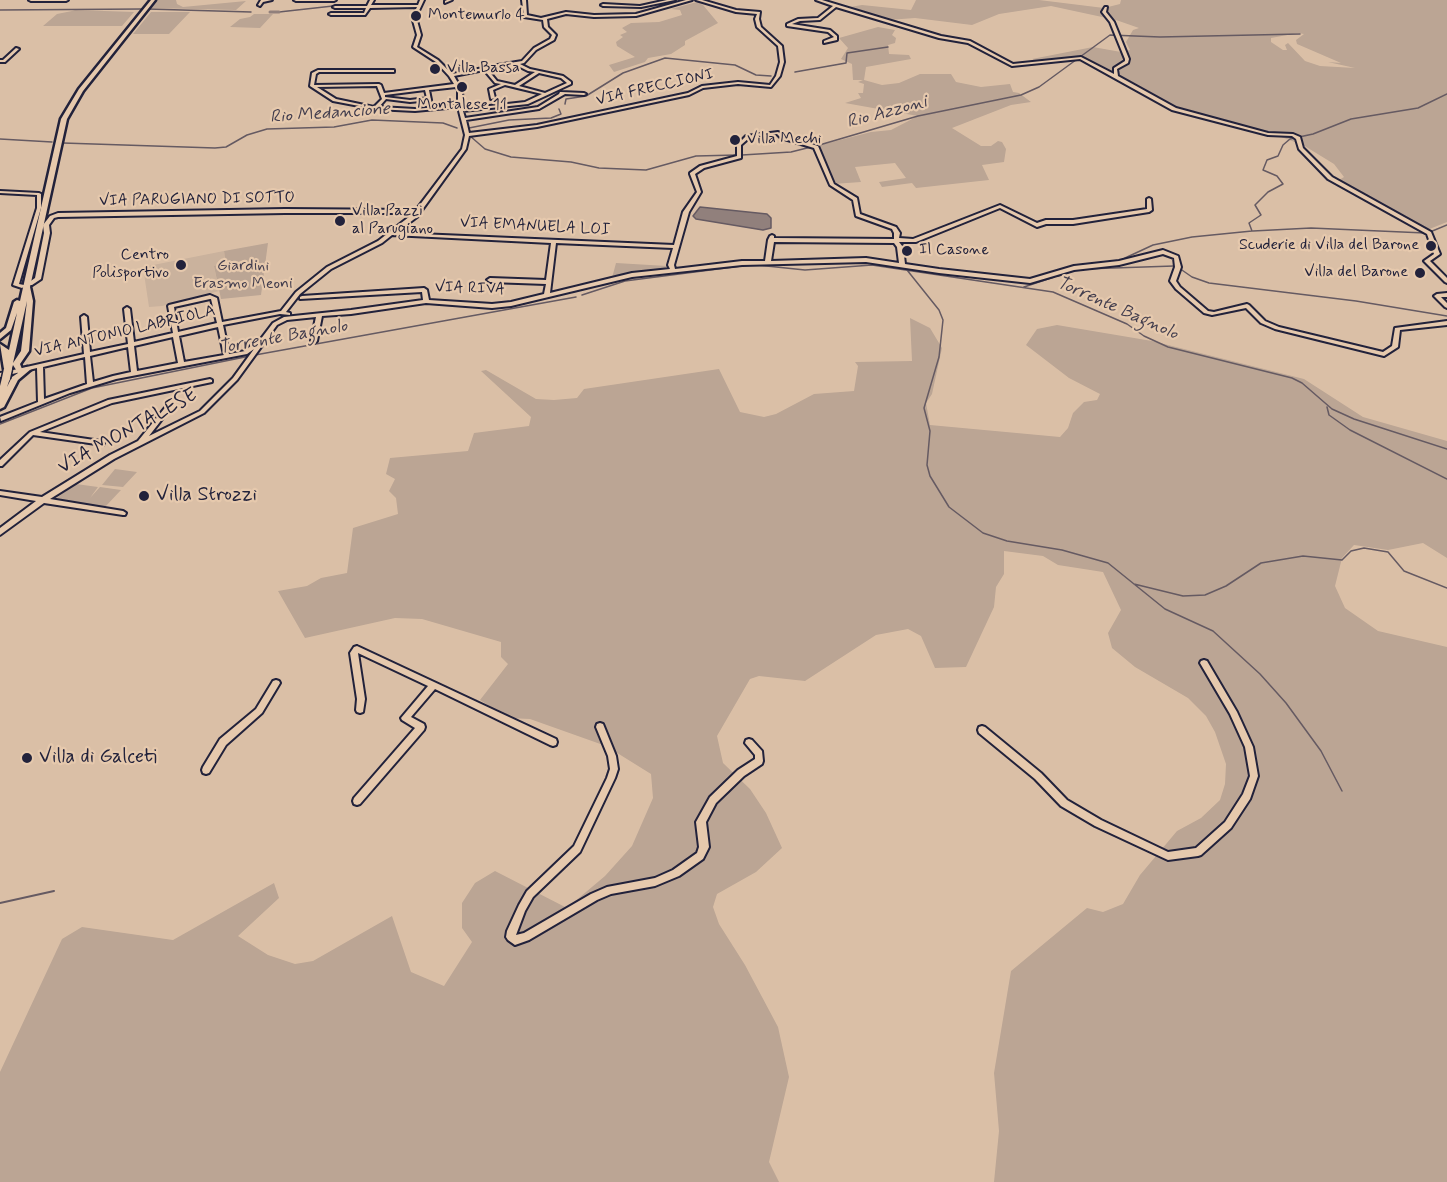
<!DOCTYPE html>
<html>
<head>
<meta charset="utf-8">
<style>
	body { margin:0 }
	canvas { display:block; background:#dabfa6 }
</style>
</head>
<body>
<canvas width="1447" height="1182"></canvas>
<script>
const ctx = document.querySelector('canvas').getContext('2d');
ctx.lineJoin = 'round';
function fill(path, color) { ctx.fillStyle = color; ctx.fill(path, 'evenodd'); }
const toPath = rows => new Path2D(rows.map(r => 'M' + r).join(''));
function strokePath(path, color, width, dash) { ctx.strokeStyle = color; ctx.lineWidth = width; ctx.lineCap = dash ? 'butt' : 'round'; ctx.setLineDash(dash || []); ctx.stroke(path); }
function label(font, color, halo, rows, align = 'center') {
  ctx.font = font + ' Mynerve,sans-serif'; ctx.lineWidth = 4.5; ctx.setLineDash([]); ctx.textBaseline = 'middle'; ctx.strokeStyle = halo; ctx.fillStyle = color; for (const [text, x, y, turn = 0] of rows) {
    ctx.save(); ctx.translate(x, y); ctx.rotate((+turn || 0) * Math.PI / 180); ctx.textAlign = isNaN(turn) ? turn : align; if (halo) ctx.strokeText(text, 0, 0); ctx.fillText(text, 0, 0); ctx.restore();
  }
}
fill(toPath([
	[224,251,226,263,214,266,219,291,162,306,149,307,143,267]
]), '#cab29d');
fill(toPath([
	[156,0,176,0,177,4,183,7,246,1,236,10,149,8],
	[916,0,1039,0,1104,8,1120,4,1121,0,1447,0,1447,222,1427,230,1339,180,1344,177,1334,164,1303,145,1273,134,1176,108,1085,58,1074,56,1038,62,1032,59,1093,47,1121,52,1130,50,1126,42,1133,30,1139,28,1116,20,1051,6,999,14,972,25,915,18,888,20,844,8,862,5,911,10],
	[1298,33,1304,34,1296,40,1297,44,1341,63,1328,62,1355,68,1320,66,1305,61,1288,43,1285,45,1287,50,1283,50,1271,42,1271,38],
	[697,2,703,5,718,23,685,41,685,45,671,54,648,58,645,62,614,72,609,65,635,57,617,46,616,42,623,37,620,35,627,32,622,28,631,23,659,22,682,15,680,10,671,9],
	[72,11,75,10,134,12,122,26,43,26,57,14],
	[151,12,190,12,169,34,133,34],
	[254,14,273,14,260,28,230,27,240,19,250,17],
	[878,27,895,30,892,35,896,38,895,43,888,45,889,54,909,55,911,59,866,67,864,80,882,85,899,83,920,74,951,74,956,82,981,87,1010,84,1013,92,1019,93,1031,102,1011,105,952,128,981,146,991,146,998,141,1002,142,1006,149,1004,162,982,165,989,180,916,188,912,183,882,187,879,182,906,178,895,163,855,167,861,182,833,184,817,146,871,132,891,130,918,116,845,103,861,98,858,93,863,93,864,84,858,82,863,80,853,80,852,64,841,59,848,48,839,38],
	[268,243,261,295,221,299,214,266,226,263,224,251],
	[616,263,667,266,666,269,628,272,612,278],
	[910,318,930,328,942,348,932,394,926,403,930,425,1060,437,1068,428,1073,413,1084,402,1097,400,1100,394,1069,378,1026,345,1037,329,1057,325,1152,341,1304,379,1363,417,1447,441,1447,558,1423,543,1388,550,1354,545,1342,558,1335,586,1345,608,1378,631,1447,647,1447,1182,994,1182,999,1131,994,1073,1011,971,1087,908,1103,912,1123,904,1140,875,1177,831,1201,818,1220,800,1225,784,1226,764,1215,732,1206,716,1188,698,1135,667,1112,648,1108,633,1121,610,1103,572,1058,565,1043,556,1004,551,1004,574,996,587,994,607,966,667,935,668,921,636,908,629,876,635,805,681,759,676,750,679,717,736,723,763,750,789,766,813,782,848,756,872,717,894,713,907,719,924,745,965,778,1027,789,1077,769,1162,779,1182,0,1182,0,1072,62,939,82,927,173,940,274,883,279,898,238,936,268,955,295,964,313,961,392,916,411,972,444,986,472,942,462,928,462,903,475,883,495,871,567,908,605,876,632,846,653,798,651,774,606,746,530,719,508,718,480,700,508,664,501,657,501,642,422,619,395,618,305,638,278,591,307,586,321,578,347,573,353,528,398,514,396,498,389,491,395,479,386,474,390,458,468,451,474,433,529,426,531,417,481,371,486,370,536,399,554,400,577,398,584,389,719,369,740,412,764,417,776,414,814,394,854,391,858,366,855,362,912,361],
	[115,469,137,472,123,487,102,485],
	[76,484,98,487,90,498,100,487,121,490,105,507,55,499]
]), '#bba594');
const water = toPath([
	[700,207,767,214,771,218,771,228,763,230,696,219,693,216,700,207]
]);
fill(water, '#91807c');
strokePath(water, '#655a62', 1.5);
strokePath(toPath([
	[148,9,251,12],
	[0,10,142,9],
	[279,12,333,6],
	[795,72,846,63,847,53,888,47],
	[565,104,566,99,586,96,623,73,665,58,735,65,756,75,771,76],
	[469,133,469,128,509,120,551,118,561,114,559,109],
	[470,136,485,149,511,157,571,162,599,168,646,170,696,156,737,155],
	[0,139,52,142],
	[63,143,215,148,226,147,247,135,267,129,334,127,372,120,443,123,457,128],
	[816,146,918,116,1021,95,1039,87,1110,35,1160,37,1300,34],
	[742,155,791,152,811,147],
	[1253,231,1311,228,1425,233],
	[1430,232,1447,225],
	[1125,258,1153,245,1192,237,1252,231,1249,223,1261,215,1255,205,1268,192,1283,184,1277,176,1263,170,1267,160,1278,156,1283,145,1290,139,1313,134,1351,119,1418,108,1447,94],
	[757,265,805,270,872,265,1053,292,1127,324,1144,336,1168,347,1292,378,1302,383,1332,409,1354,419,1447,449],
	[1179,268,1192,277,1209,283,1356,301,1447,316],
	[1083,269,1174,266],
	[907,270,939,310,943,320,939,357,924,408,930,431,927,465,930,476,949,507,983,533,1007,541,1062,550,1108,563,1165,609,1213,631,1260,674,1286,703,1321,751,1342,791],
	[1058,276,1079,269],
	[1024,287,1054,277],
	[582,295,625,281,749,265],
	[255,355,576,297],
	[1327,407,1329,415,1350,430,1447,479],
	[0,424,92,388,250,356],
	[1134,584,1183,596,1205,595,1226,586,1261,563,1303,556,1342,560,1351,551,1364,548,1388,552,1404,571,1447,588]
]), '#655a62', 1.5);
strokePath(toPath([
	[0,903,54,891]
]), '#655a62', 2);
strokePath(toPath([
	[270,12,279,12]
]), '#91807c', 3);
const minor = toPath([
	[29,0,68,0,66,1,31,1,29,0],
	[261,0,272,0,263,2,260,6,258,5,261,0],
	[294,0,336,0,334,1,296,1,294,0],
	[370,0,374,0,371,5,418,5,420,0,424,0,416,17,421,35,417,47,438,60,452,74,483,68,482,67,484,66,486,67,522,61,534,48,550,39,552,35,544,27,543,20,524,17,522,0,526,0,527,15,541,18,566,12,594,15,636,14,686,0,692,0,636,16,594,17,566,14,547,19,548,27,556,35,554,40,536,50,524,63,520,64,530,69,563,76,571,82,571,84,528,104,463,111,465,118,538,107,559,94,560,92,561,92,584,93,586,94,584,95,565,94,539,109,466,120,469,133,537,125,688,93,702,86,738,82,770,85,776,76,780,62,778,46,757,27,755,19,757,14,736,12,696,0,702,0,736,10,760,12,759,19,761,27,782,46,784,62,780,76,771,87,738,84,703,88,689,95,537,127,469,136,466,149,417,217,396,233,674,245,683,212,697,192,690,174,690,173,700,166,737,156,737,145,746,136,778,132,785,136,818,146,834,184,857,198,860,214,896,227,900,233,899,238,913,239,1000,205,1037,223,1046,220,1073,220,1147,209,1147,199,1149,198,1151,199,1152,210,1149,212,1073,224,1046,224,1037,227,1000,208,916,242,899,242,903,247,905,264,939,269,1030,279,1074,266,1119,261,1163,250,1178,256,1181,267,1176,281,1180,287,1208,311,1214,312,1247,304,1249,305,1265,321,1279,327,1383,352,1392,346,1395,328,1447,321,1447,325,1400,330,1398,347,1384,356,1275,329,1261,323,1246,308,1212,315,1204,313,1176,289,1170,281,1175,267,1174,258,1163,254,1119,265,1074,270,1030,283,939,273,866,262,742,265,632,277,511,306,492,308,426,303,351,314,322,316,317,341,314,343,311,341,316,317,287,320,277,325,237,380,204,413,114,459,50,499,123,511,126,513,125,515,123,515,44,503,0,535,0,528,36,501,0,495,0,491,42,497,110,455,138,441,168,404,172,404,173,405,149,436,200,411,233,378,254,349,247,354,116,379,70,393,1,421,0,417,38,402,37,368,0,377,0,373,84,354,81,317,84,315,87,317,90,352,128,344,124,309,127,307,130,309,134,342,173,333,168,306,169,305,210,295,217,298,222,322,281,311,296,292,327,267,378,241,414,213,285,213,58,217,54,218,49,225,50,233,41,279,32,285,28,285,28,283,35,278,44,233,43,225,50,216,58,213,285,209,416,210,462,149,465,135,458,107,415,111,375,109,333,101,310,86,312,73,318,70,394,70,394,72,319,72,316,74,314,85,379,84,381,85,384,93,454,84,449,76,436,62,413,47,417,35,412,17,417,7,370,8,365,15,331,15,329,14,331,13,364,13,366,8,335,8,333,7,335,6,367,6,370,0],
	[516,65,528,71,535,72,515,85,497,81,488,70,516,65],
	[484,70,495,83,501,84,489,89,491,99,495,98,493,90,505,85,542,94,525,102,463,109,462,90,454,76,484,70],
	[539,73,561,78,567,83,545,93,519,86,539,73],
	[377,86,382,99,374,107,336,99,317,87,377,86],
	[456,87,458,90,458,105,415,109,379,107,386,99,410,102,431,100,429,90,456,87],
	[425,90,427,98,410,100,385,97,385,95,425,90],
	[777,134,781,138,814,148,830,185,853,200,856,216,892,229,894,233,894,239,774,238,774,236,772,235,770,236,768,240,765,261,742,261,675,269,674,265,689,212,701,192,695,174,704,168,741,158,741,145,749,138,777,134],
	[392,235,551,243,546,280,490,278,487,280,490,282,546,284,544,294,511,302,492,304,429,300,427,290,424,288,302,296,300,297,300,299,422,292,423,300,351,310,284,317,273,323,257,344,253,344,245,351,229,354,223,325,280,314,290,315,290,313,286,312,300,294,331,269,382,243,392,235],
	[774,242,894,243,897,247,899,263,866,258,771,261,774,242],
	[556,243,673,248,668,265,670,269,632,273,550,293,556,243],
	[210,299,211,299,217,323,178,332,174,307,210,299],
	[218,327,224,355,184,362,179,336,218,327],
	[173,337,178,363,137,371,134,346,173,337],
	[128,347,131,372,113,376,93,382,90,356,128,347],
	[85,357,87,384,44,399,43,367,85,357],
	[447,0,452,0,445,3,445,1,447,0],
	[667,0,675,0,641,7,603,6,601,5,603,4,640,6,667,0],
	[816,0,822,0,941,36,970,41,1013,64,1081,57,1114,74,1114,68,1125,61,1125,59,1110,22,1102,12,1105,7,1107,7,1106,12,1114,22,1129,59,1128,63,1117,69,1118,76,1176,108,1268,133,1293,134,1300,137,1303,148,1332,177,1431,232,1440,254,1430,261,1447,278,1447,283,1445,282,1424,261,1434,254,1427,234,1328,179,1299,149,1296,139,1292,136,1268,135,1172,110,1080,59,1012,66,968,43,939,38,836,7,820,20,800,21,792,24,830,30,837,36,837,40,824,43,824,41,834,37,828,32,787,26,787,24,798,19,818,18,833,6,816,0],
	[16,48,19,49,5,62,0,62,0,60,3,60,16,48],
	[0,191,39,193,41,194,41,208,19,284,24,285,25,286,22,288,13,285,37,208,37,195,0,193,0,191],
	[1447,293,1447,297,1441,297,1447,303,1447,308,1445,307,1434,296,1437,294,1447,293],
	[210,379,212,380,212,382,112,403,40,432,101,441,103,441,104,443,103,445,33,435,2,466,0,466,0,460,30,432,108,400,210,379],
	[357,646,556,739,557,742,556,745,553,746,550,745,435,689,411,717,424,724,425,727,424,730,360,804,357,805,354,804,353,801,354,798,415,728,402,720,401,718,428,686,358,653,365,699,363,712,360,713,357,712,356,710,357,699,350,653,354,647,357,646],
	[1204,660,1207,661,1237,712,1253,747,1258,776,1250,799,1231,828,1201,855,1198,856,1168,860,1095,826,1061,806,1035,779,979,733,978,730,979,727,982,726,985,727,1041,773,1067,800,1101,820,1168,852,1196,848,1225,822,1243,794,1250,776,1245,747,1230,714,1200,663,1201,661,1204,660],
	[276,680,279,681,280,683,262,713,226,745,209,773,206,774,203,773,202,770,203,767,220,739,256,709,273,681,276,680],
	[600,723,603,724,616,756,618,769,615,778,580,852,533,897,525,911,516,935,524,933,591,894,607,887,655,878,673,870,697,853,699,847,696,822,710,797,738,770,755,759,755,755,745,743,746,740,749,739,752,740,762,751,763,761,762,764,744,776,716,803,706,822,709,847,703,859,679,876,655,886,611,894,597,900,529,940,515,945,508,940,506,937,507,931,519,905,527,891,574,846,607,778,610,769,608,756,596,727,597,724,600,723]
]);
const major = toPath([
	[151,0,155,0,83,91,67,119,30,287,33,301,29,351,20,364,22,369,27,367,31,369,18,380,4,407,0,409,0,386,2,378,6,376,10,378,7,387,12,377,18,373,13,365,11,371,5,371,4,369,0,344,9,350,17,313,11,330,0,339,0,333,6,328,14,302,17,300,20,301,61,119,79,89,151,0],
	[27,301,21,351,13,363,27,301]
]);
strokePath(minor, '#22223b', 4);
strokePath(major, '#22223b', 5);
fill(minor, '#e6c9ad');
fill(major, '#e6c9ad');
const majorBridge = toPath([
	[6,378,8,369]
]);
strokePath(majorBridge, '#22223b', 11, []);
strokePath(majorBridge, '#e6c9ad', 8);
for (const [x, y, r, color] of [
	[416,16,6,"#22223b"],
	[435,69,6,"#22223b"],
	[462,87,6,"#22223b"],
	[735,140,6,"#22223b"],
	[340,221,6,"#22223b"],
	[1431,246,6,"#22223b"],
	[907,251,6,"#22223b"],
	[181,265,6,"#22223b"],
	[1420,273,6,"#22223b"],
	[144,496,6,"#22223b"],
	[27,758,6,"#22223b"]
]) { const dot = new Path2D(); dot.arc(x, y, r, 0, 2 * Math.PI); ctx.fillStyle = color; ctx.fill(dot); strokePath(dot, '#e6c9ad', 2); }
label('16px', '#22223b', '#e6c9ad', [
	["Montemurlo 4",428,16],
	["Villa Bassa",447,69],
	["Montalese 11",462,106,"center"],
	["Villa Mechi",747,140],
	["Villa Pazzi",352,212],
	["al Parugiano",352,230],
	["Scuderie di Villa del Barone",1419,246,"right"],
	["Il Casone",919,251],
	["Centro",169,256,"right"],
	["Polisportivo",169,274,"right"],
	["Villa del Barone",1408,273,"right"]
], 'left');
label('16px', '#22223b', '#e6c9ad', [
	["VIA FRECCIONI",655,88,-13],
	["VIA PARUGIANO DI SOTTO",197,200,-1],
	["VIA EMANUELA LOI",535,227,3],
	["VIA RIVA",470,289,2],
	["VIA ANTONIO LABRIOLA",125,332,-13]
]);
label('16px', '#413c4d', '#e6c9ad', [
	["Giardini",243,267],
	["Erasmo Meoni",243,285]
]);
label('italic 18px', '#433e4e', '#e6c9ad', [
	["Rio Azzoni",887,113,-15],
	["Rio Medancione",330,114,-4],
	["Torrente Bagnolo",1117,309,24],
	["Torrente Bagnolo",283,338,-10]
]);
label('20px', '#22223b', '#e6c9ad', [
	["VIA MONTALESE",128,432,-29]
]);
label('20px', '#22223b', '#e6c9ad', [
	["Villa Strozzi",156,496],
	["Villa di Galceti",39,758]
], 'left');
</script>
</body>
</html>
